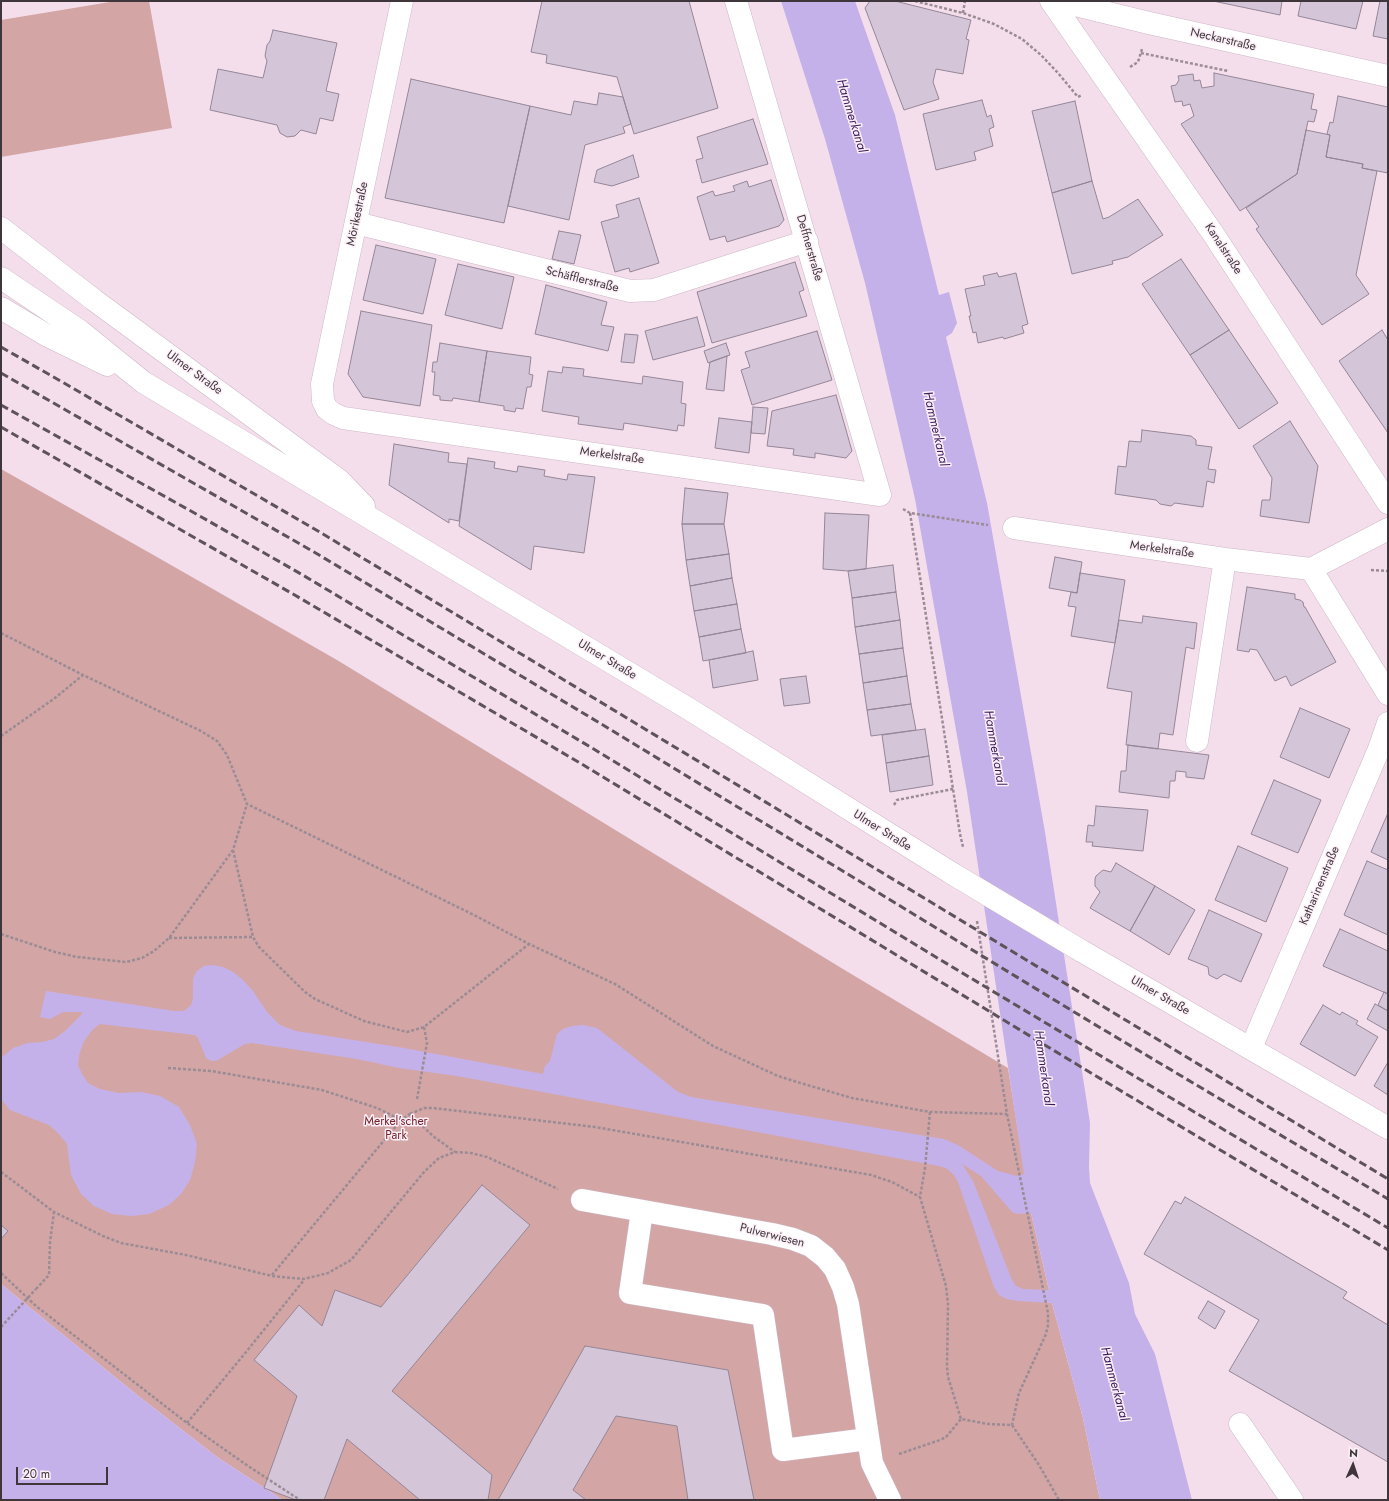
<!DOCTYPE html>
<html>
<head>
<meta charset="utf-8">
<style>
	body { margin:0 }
	#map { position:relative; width:1389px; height:1501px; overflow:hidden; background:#f5deec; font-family:Jost,sans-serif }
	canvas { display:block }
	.frame { position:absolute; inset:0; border:2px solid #3f363c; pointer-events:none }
	.north { position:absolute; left:1333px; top:1445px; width:40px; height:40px; -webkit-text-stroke:3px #fceff7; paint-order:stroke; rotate:3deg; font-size:11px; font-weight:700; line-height:16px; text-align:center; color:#3f363c }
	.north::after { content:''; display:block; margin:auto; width:14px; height:18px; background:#3f363c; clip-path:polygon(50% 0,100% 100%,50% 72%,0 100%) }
	.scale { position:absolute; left:16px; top:1467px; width:92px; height:18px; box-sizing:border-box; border:2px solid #3f363c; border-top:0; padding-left:5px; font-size:12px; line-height:14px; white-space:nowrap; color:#3f363c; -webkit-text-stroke:3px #fceff7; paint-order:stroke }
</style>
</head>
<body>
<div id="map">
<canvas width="1389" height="1501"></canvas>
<div class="frame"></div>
<div class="north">N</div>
<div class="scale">20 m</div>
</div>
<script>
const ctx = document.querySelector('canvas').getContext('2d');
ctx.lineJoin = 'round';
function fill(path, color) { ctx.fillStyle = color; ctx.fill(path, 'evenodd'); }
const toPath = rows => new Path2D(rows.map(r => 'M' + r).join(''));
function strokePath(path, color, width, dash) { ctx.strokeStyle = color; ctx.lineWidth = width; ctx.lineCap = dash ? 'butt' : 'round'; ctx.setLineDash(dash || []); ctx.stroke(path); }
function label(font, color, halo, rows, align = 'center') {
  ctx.font = font + ' Jost,sans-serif'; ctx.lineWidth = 3; ctx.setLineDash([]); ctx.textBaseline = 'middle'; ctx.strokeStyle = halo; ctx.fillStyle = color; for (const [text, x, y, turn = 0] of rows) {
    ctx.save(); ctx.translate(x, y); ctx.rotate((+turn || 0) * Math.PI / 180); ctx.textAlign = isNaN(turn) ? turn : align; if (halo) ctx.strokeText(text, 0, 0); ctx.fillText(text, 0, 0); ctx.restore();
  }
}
fill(toPath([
	[116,1,149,1,172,128,1,157,1,20],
	[1,469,157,557,337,660,838,966,1008,1068,1031,1213,1049,1290,1043,1290,1046,1302,1052,1303,1083,1418,1100,1500,283,1500,217,1457,137,1395,1,1284]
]), '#d3a6a5');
fill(toPath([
	[781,1,855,1,895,115,939,295,949,292,957,323,952,333,946,337,987,503,1045,832,1090,1123,1089,1167,1090,1183,1129,1283,1135,1314,1155,1354,1192,1500,1100,1500,1083,1418,1052,1303,1018,1301,1007,1299,999,1295,994,1287,958,1182,954,1175,946,1168,939,1166,457,1076,399,1068,357,1059,252,1043,245,1044,216,1061,211,1061,206,1058,198,1038,195,1035,100,1024,93,1029,84,1041,79,1055,78,1065,82,1074,88,1083,100,1089,119,1093,141,1092,160,1096,179,1107,190,1125,197,1144,195,1162,190,1180,181,1194,169,1205,149,1214,132,1216,112,1214,94,1206,81,1194,71,1175,67,1144,59,1134,49,1125,10,1110,1,1099,1,1058,13,1048,28,1043,43,1042,54,1039,65,1031,82,1014,82,1012,63,1012,50,1019,40,1017,46,991,174,1011,184,1011,191,1005,193,999,193,978,197,971,204,966,213,965,223,967,233,972,242,979,253,991,267,1012,280,1025,296,1031,404,1048,543,1074,545,1066,550,1061,557,1034,563,1029,572,1026,583,1025,597,1028,678,1092,691,1097,944,1139,958,1145,998,1171,1017,1176,1024,1174,967,792,915,499,865,283,825,139],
	[962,1164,981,1176,1012,1212,1017,1214,1031,1213,1049,1290,1023,1289,1016,1286,1012,1280,973,1181],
	[1,1284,137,1395,217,1457,283,1500,1,1500]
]), '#c5b1ea');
const building = toPath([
	[542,1,689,1,718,108,634,134,617,77,546,63,547,55,531,52,542,1],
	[870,1,895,1,971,20,966,39,969,40,963,74,936,69,933,82,939,99,904,110,865,8,870,1],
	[1213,1,1282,1,1280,15,1213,1],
	[1301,1,1363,1,1356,29,1298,16,1301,1],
	[1380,1,1388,1,1388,39,1373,36,1380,1],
	[273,30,337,43,326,91,339,94,333,121,320,118,316,134,301,130,295,136,287,137,280,133,277,125,210,110,218,69,263,78,267,61,265,56,267,45,270,41,273,30],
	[1214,73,1314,94,1311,109,1317,110,1314,122,1308,121,1297,174,1240,211,1181,124,1194,116,1190,104,1183,106,1182,101,1175,102,1171,86,1176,85,1179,80,1178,76,1193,74,1194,81,1200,80,1202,88,1214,86,1214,73],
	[411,79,530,106,504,223,385,198,411,79],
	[599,93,623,97,631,124,623,127,625,133,585,145,569,220,508,206,530,106,571,115,574,101,597,105,599,93],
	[1338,96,1388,107,1388,173,1362,168,1363,164,1326,157,1330,135,1327,134,1330,122,1333,123,1338,96],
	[982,100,987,117,991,115,994,127,989,129,993,146,974,152,976,160,936,170,923,114,982,100],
	[1075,101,1092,181,1052,193,1032,111,1075,101],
	[753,119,768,164,702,183,696,160,703,158,697,137,753,119],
	[1306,130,1330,135,1326,157,1363,164,1362,168,1377,171,1356,275,1369,294,1322,325,1256,229,1259,227,1246,208,1297,174,1306,130],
	[633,155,639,177,612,186,594,182,597,170,633,155],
	[771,180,784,220,779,226,727,242,725,236,710,240,697,197,713,191,715,196,735,191,733,186,747,181,749,187,771,180],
	[1092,181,1103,219,1109,217,1138,199,1163,235,1128,257,1112,261,1113,264,1072,274,1052,193,1092,181],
	[639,198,659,263,630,272,629,268,615,272,601,222,619,217,616,205,639,198],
	[559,231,581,235,574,264,552,259,559,231],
	[376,245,436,259,423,314,363,300,376,245],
	[1181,259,1229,330,1190,355,1142,284,1181,259],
	[795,262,804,290,799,292,807,316,712,343,697,292,795,262],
	[458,264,514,277,502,329,445,315,458,264],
	[997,273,999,277,1016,273,1028,324,1022,326,1024,333,1004,339,1003,337,978,343,976,332,973,333,969,316,971,316,965,289,985,285,983,276,997,273],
	[546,285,607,302,601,325,614,327,608,351,535,334,546,285],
	[361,311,432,325,420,406,363,397,348,374,361,311],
	[697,317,705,346,653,360,645,331,697,317],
	[1229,330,1278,403,1239,429,1190,355,1229,330],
	[1382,330,1388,340,1388,433,1339,361,1382,330],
	[817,331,832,380,752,405,741,370,750,367,745,352,817,331],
	[625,334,638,335,634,363,621,362,625,334],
	[440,343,487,351,479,402,453,398,452,401,440,400,440,396,433,395,435,372,432,372,433,362,437,362,440,343],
	[726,343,730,355,708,363,704,351,726,343],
	[487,351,531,357,529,374,533,375,531,387,527,387,523,409,516,408,515,412,504,410,504,406,479,402,487,351],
	[727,356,724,391,706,389,710,362,727,356],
	[563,367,584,369,583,376,642,384,643,376,683,382,681,403,686,404,684,426,678,425,677,431,624,423,623,430,578,424,579,417,542,411,548,371,562,373,563,367],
	[836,395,852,451,846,458,815,453,815,458,793,455,794,449,767,446,772,411,836,395],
	[753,407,768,408,765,434,751,433,753,407],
	[719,418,752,422,749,453,715,448,719,418],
	[1290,421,1318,466,1309,523,1260,516,1262,500,1270,500,1272,478,1253,446,1290,421],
	[1142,430,1191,436,1196,440,1196,445,1212,447,1208,469,1216,470,1214,483,1207,481,1203,507,1175,503,1171,506,1160,504,1156,500,1115,494,1118,466,1126,467,1129,441,1141,442,1142,430],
	[394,444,449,453,448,462,467,464,459,521,449,519,449,523,389,485,394,444],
	[468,458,495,462,494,468,517,472,518,466,545,470,544,476,567,480,568,474,595,477,584,553,534,546,531,570,459,526,468,458],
	[685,488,728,493,724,524,682,524,685,488],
	[825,513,869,515,866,569,848,571,823,569,825,513],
	[682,524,724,524,729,554,686,560,682,524],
	[729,554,732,578,690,586,686,560,729,554],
	[1055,557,1082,562,1077,593,1049,588,1055,557],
	[893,565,896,592,852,598,848,571,893,565],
	[1080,573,1125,580,1115,643,1071,636,1076,607,1068,606,1071,592,1077,593,1080,573],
	[732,578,737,604,694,611,690,586,732,578],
	[1247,587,1295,594,1295,599,1300,600,1303,602,1304,607,1305,607,1336,662,1291,686,1286,676,1275,681,1257,650,1250,649,1249,652,1237,650,1247,587],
	[896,592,900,620,855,627,852,598,896,592],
	[737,604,741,629,699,637,694,611,737,604],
	[1143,616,1197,623,1194,649,1186,647,1173,735,1160,733,1158,749,1126,745,1132,692,1107,688,1119,620,1142,623,1143,616],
	[900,620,903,648,859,654,855,627,900,620],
	[741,629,746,653,703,661,699,637,741,629],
	[903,648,907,676,863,683,859,654,903,648],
	[753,651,758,680,713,688,709,660,753,651],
	[806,676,810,703,784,706,780,679,806,676],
	[907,676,911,704,867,710,863,683,907,676],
	[911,704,916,730,871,736,867,710,911,704],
	[1300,708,1350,729,1329,778,1280,757,1300,708],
	[925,729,929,756,886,763,882,735,925,729],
	[1128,745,1209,755,1204,779,1186,777,1186,772,1176,771,1175,781,1170,781,1169,798,1119,792,1121,771,1126,771,1128,745],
	[929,756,933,785,890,792,886,763,929,756],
	[1274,780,1321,800,1298,853,1251,834,1274,780],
	[1096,806,1148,810,1143,851,1092,846,1093,842,1086,842,1088,825,1094,826,1096,806],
	[1388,813,1388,860,1371,852,1388,813],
	[1238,846,1288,868,1266,922,1215,900,1238,846],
	[1367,861,1388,870,1388,935,1344,915,1367,861],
	[1116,863,1155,886,1130,931,1090,908,1100,892,1095,886,1095,879,1096,876,1103,870,1111,872,1116,863],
	[1155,886,1195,910,1169,955,1130,931,1155,886],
	[1209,910,1262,934,1241,982,1224,974,1217,979,1209,975,1208,967,1188,959,1209,910],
	[1340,929,1388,951,1388,994,1323,966,1340,929],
	[1384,992,1388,994,1388,1011,1378,1005,1384,992],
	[1375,1004,1388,1011,1388,1031,1367,1019,1375,1004],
	[1323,1005,1340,1015,1342,1012,1358,1021,1356,1024,1378,1037,1355,1076,1300,1044,1323,1005],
	[1388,1062,1388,1095,1374,1086,1388,1062],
	[482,1185,530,1225,392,1391,492,1475,488,1500,420,1500,347,1439,324,1500,296,1500,264,1488,297,1396,254,1360,299,1305,322,1326,335,1290,381,1307,482,1185],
	[1185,1197,1347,1292,1343,1298,1388,1325,1388,1462,1229,1371,1259,1320,1144,1254,1175,1201,1181,1204,1185,1197],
	[1,1225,8,1231,1,1239,1,1225],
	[1208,1301,1225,1311,1215,1329,1198,1318,1208,1301],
	[585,1346,728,1370,754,1500,688,1500,677,1426,616,1416,573,1490,586,1500,498,1500,585,1346]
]);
fill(building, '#d5c5d8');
strokePath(building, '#948697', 1);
const minor = toPath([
	[402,1,322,384,323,401,327,409,334,414,343,418,880,495,736,1],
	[1051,1,1214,235,1388,503],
	[1059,1,1149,23,1388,76],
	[356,223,630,291,654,290,807,241],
	[1014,528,1225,559,1311,569],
	[1311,569,1388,694],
	[1311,569,1388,529],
	[1197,741,1225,559],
	[1251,1048,1379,749,1388,723],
	[582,1200,772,1234,793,1239,811,1246,825,1257,835,1269,843,1287,848,1304,872,1463,890,1500],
	[642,1211,630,1293,763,1315,783,1450,868,1439],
	[1240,1424,1292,1500]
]);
const major = toPath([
	[1,228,94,300,339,480,364,506],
	[1,278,80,331,143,382,689,709,953,874],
	[1,308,48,336,107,365],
	[1080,950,1388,1128]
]);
strokePath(minor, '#cdb7c5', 23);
strokePath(major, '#cdb7c5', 23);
strokePath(toPath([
	[915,1,963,13,994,24,1022,39,1041,55,1058,73,1078,97,1082,95],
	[963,13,965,1],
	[1141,53,1228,71],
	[1130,67,1138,62,1142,49],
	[903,509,910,513,988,525],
	[910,513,960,834,963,847],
	[1371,570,1388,571],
	[1,633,83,675,201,731,217,741,227,755,247,804,474,915,529,944,615,984,713,1046,778,1076,797,1082,852,1098,930,1112,1007,1114],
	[1,736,55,698,83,675],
	[894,805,897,800,953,789],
	[233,850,253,937,259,947,305,992,315,999,364,1021,407,1032,424,1027,529,944],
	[977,921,1007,1114,1048,1313,1048,1325,1046,1334,1019,1393,1012,1425],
	[1,934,55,952,77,957,126,962,142,958,154,951,169,938,233,850,247,804],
	[169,938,253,937],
	[168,1068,211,1071,322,1090,377,1108,401,1120],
	[417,1099,427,1043,424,1027],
	[930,1112,925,1168,920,1197,946,1286,948,1304,947,1367,948,1377,961,1419,988,1424,1012,1425,1039,1465,1059,1500],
	[410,1114,424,1108,433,1108,595,1127,871,1175,892,1182,920,1197],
	[1,1172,54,1212,103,1236,121,1243,186,1255,272,1276,304,1279,328,1273,351,1260,424,1172,439,1158,455,1152,471,1153,487,1157,558,1189],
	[1,1273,36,1306,187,1423,248,1466,300,1500],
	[272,1275,401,1120,410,1114,433,1136,455,1152],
	[36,1289,49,1275,50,1242,54,1212],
	[187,1423,242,1357,304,1280],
	[899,1454,940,1440,946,1437,961,1419]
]), '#9b8b95', 2.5, [3, 2]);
strokePath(minor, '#fff', 22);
strokePath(major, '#fff', 22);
strokePath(toPath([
	[1,347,64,383,323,534,1388,1179],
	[1,373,314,552,603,725,1089,1021,1388,1199],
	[1,405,198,515,301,574,592,748,949,965,1388,1228],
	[1,427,293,594,580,763,1091,1073,1388,1250]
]), '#5e535a', 3, [8, 4]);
const majorBridge = toPath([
	[953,874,1080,950]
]);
strokePath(majorBridge, '#cdb7c5', 23, []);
strokePath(toPath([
	[1,1327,36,1289]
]), '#9b8b95', 2.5, [3, 2]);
strokePath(majorBridge, '#fff', 22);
label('12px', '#3f363c', '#fceff7', [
	["Neckarstraße",1223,40,13],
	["Mörikestraße",358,214,-78],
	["Deffnerstraße",809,248,74],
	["Kanalstraße",1223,249,57],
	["Schäfflerstraße",582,280,14],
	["Ulmer Straße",194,373,36],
	["Merkelstraße",612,456,8],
	["Merkelstraße",1162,550,8],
	["Ulmer Straße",607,660,31],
	["Ulmer Straße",882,831,32],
	["Katharinenstraße",1320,886,-67],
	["Ulmer Straße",1160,996,30],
	["Pulverwiesen",772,1236,14]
]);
label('12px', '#73232b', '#fceff7', [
	["Merkel'scher",396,1122],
	["Park",396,1136]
]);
label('italic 13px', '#391b5c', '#fceff7', [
	["Hammerkanal",851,116,73],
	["Hammerkanal",935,429,77],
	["Hammerkanal",994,748,80],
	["Hammerkanal",1043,1068,82],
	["Hammerkanal",1114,1384,75]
]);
</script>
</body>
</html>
